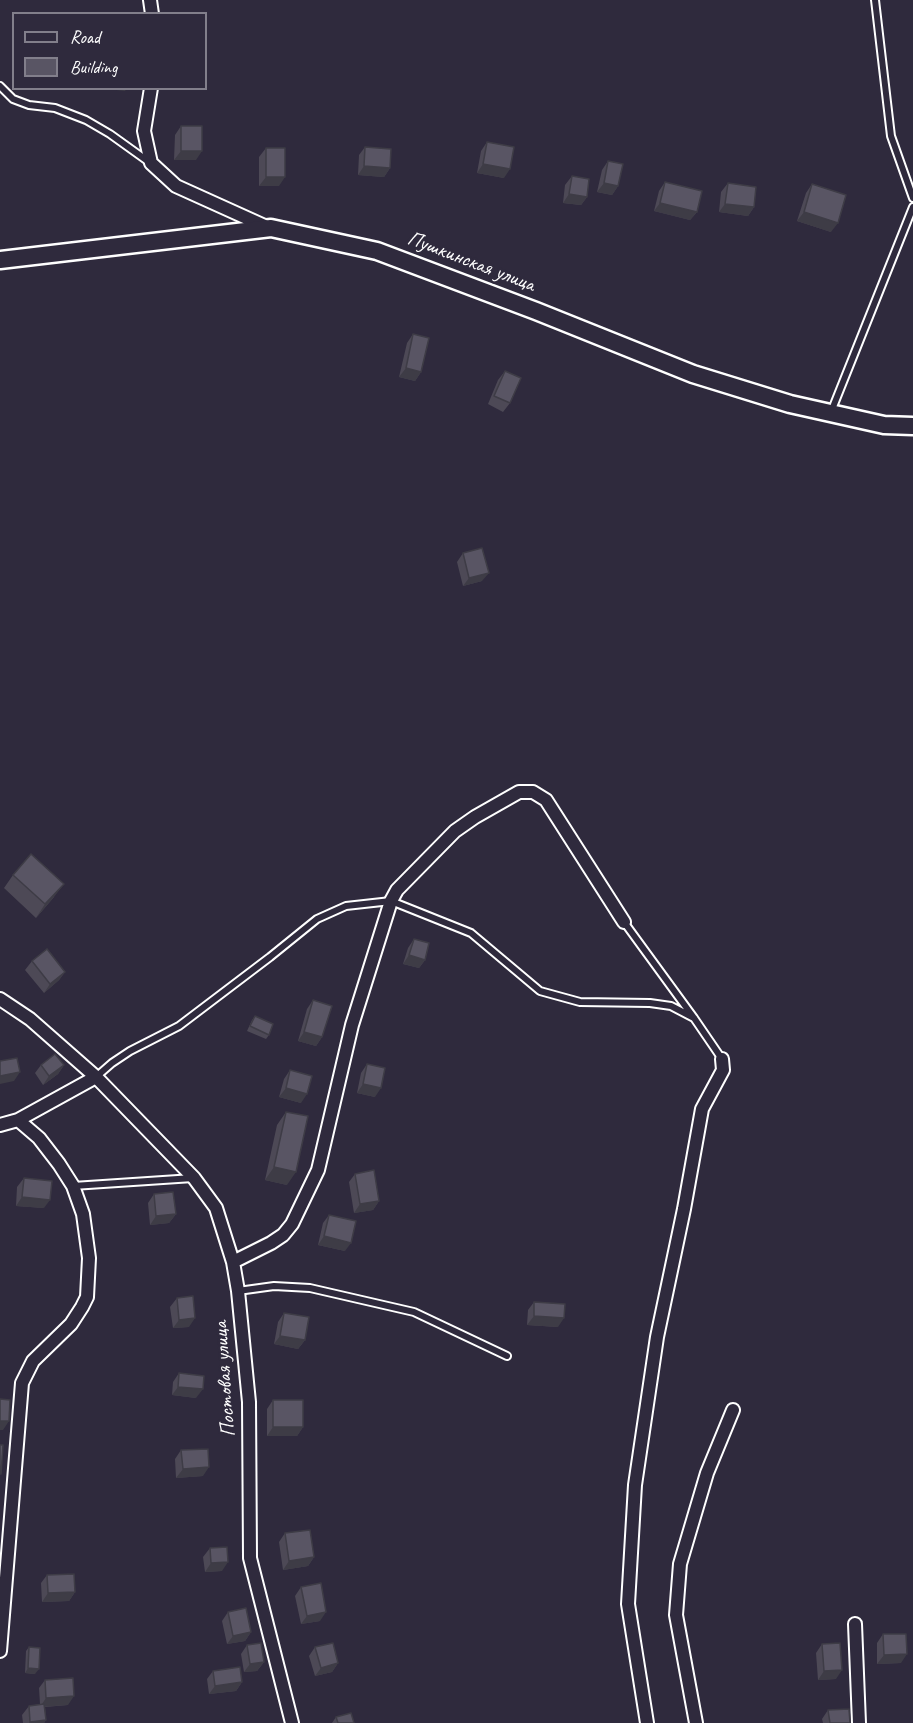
<!DOCTYPE html>
<html>
<head>
<meta charset="utf-8">
<style>
	body { margin:0 }
	#map { position:relative; width:913px; height:1723px; overflow:hidden; background:#2f2a3d; font-family:Caveat,sans-serif }
	canvas { display:block }
	.legend { position:absolute; left:12px; top:12px; width:195px; height:78px; box-sizing:border-box; background:#2f2a3d; border:2px solid #827f8b; margin:0; padding:8px 10px; list-style:none; font-size:18px; color:#fff }
	.legend li { display:flex; align-items:center; gap:12px; height:30px }
	.legend b { width:30px; border:2px solid #827f8b }
</style>
</head>
<body>
<div id="map">
<canvas width="913" height="1723"></canvas>
<ul class="legend">
<li><b style="height:8px;background:#2f2a3d"></b>Road</li>
<li><b style="height:16px;background:#595564"></b>Building</li>
</ul>
</div>
<script>
const ctx = document.querySelector('canvas').getContext('2d');
ctx.lineJoin = 'round';
const toPath = rows => new Path2D(rows.map(r => 'M' + r).join(''));
function strokePath(path, color, width, dash) { ctx.strokeStyle = color; ctx.lineWidth = width; ctx.lineCap = dash ? 'butt' : 'round'; ctx.setLineDash(dash || []); ctx.stroke(path); }
function fill(path, color) { ctx.fillStyle = color; ctx.fill(path, 'evenodd'); }
function label(font, color, halo, rows, align = 'center') {
  ctx.font = font + ' Caveat,sans-serif'; ctx.lineWidth = 5; ctx.setLineDash([]); ctx.textBaseline = 'middle'; ctx.strokeStyle = halo; ctx.fillStyle = color; for (const [text, x, y, turn = 0] of rows) {
    ctx.save(); ctx.translate(x, y); ctx.rotate((+turn || 0) * Math.PI / 180); ctx.textAlign = isNaN(turn) ? turn : align; if (halo) ctx.strokeText(text, 0, 0); ctx.fillText(text, 0, 0); ctx.restore();
  }
}
const lane = toPath([
	[875,0,891,136,913,198],
	[0,86,13,99,29,105,55,108,86,120,110,134,149,162],
	[831,412,913,207],
	[624,922,694,1018,722,1059],
	[96,1077,112,1063,130,1051,179,1026,270,957,317,919,346,906,391,901,471,933,540,991,580,1002,650,1003,671,1006,694,1018],
	[73,1186,193,1178],
	[238,1291,274,1286,310,1288,414,1312,507,1356]
]);
const street = toPath([
	[150,0,152,14],
	[151,88,144,131,151,163,176,186,269,228],
	[0,999,30,1019,96,1077,194,1178,216,1208,233,1262,238,1291,249,1402,250,1558,292,1723],
	[0,1125,18,1120,96,1077],
	[233,1262,271,1243,283,1235,292,1224,318,1170,352,1025,391,901,397,890,455,831,475,817,519,792,533,792,546,800,624,922],
	[855,1624,859,1723],
	[0,1651,22,1383,33,1361,71,1324,82,1307,87,1297,89,1258,83,1214,73,1186,59,1164,39,1138,18,1120],
	[647,1723,628,1604,635,1485,657,1337,684,1209,702,1109,723,1070,722,1059],
	[696,1723,676,1615,680,1564,707,1473,733,1410]
]);
const secondary = toPath([
	[0,260,271,228,377,251,536,311,693,374,790,404,884,425,913,426]
]);
strokePath(lane, '#fff', 10);
strokePath(street, '#fff', 16);
strokePath(secondary, '#fff', 21);
strokePath(lane, '#2f2a3d', 6);
strokePath(street, '#2f2a3d', 12);
strokePath(secondary, '#2f2a3d', 16);
fill(toPath([
	[181,126,196,160,174,160,175,135],
	[487,142,504,178,477,173,481,151],
	[365,147,390,168,384,177,358,175,359,155],
	[266,148,279,186,259,186,259,157],
	[608,161,618,186,612,195,597,192,602,170],
	[572,176,587,197,581,205,563,203,565,185],
	[665,182,697,212,690,220,654,211,659,191],
	[728,183,754,207,748,216,719,212,721,192],
	[812,184,831,232,797,221,806,193],
	[413,334,421,372,415,381,399,377,407,343],
	[505,371,510,403,503,412,488,404,498,380],
	[463,553,482,581,463,586,457,562],
	[13,875,54,897,36,918,4,888],
	[414,939,425,960,419,968,403,964,408,948],
	[32,961,65,972,59,980,44,993,25,970],
	[313,1000,322,1037,316,1046,298,1041,307,1009],
	[255,1016,269,1035,266,1039,247,1031,252,1020],
	[367,1064,375,1097,357,1093,361,1073],
	[41,1065,64,1065,58,1074,43,1085,35,1073],
	[290,1070,301,1103,279,1097,284,1079],
	[286,1112,287,1185,265,1180,277,1125],
	[355,1174,379,1201,373,1210,354,1213,349,1182],
	[24,1178,44,1208,16,1206,17,1187],
	[154,1194,176,1214,169,1223,150,1225,148,1203],
	[329,1215,345,1251,318,1245,323,1223],
	[177,1298,189,1327,173,1328,170,1307],
	[534,1302,558,1327,527,1325,528,1310],
	[284,1313,305,1340,298,1349,274,1344,278,1322],
	[179,1373,196,1398,172,1395,173,1382],
	[273,1400,303,1427,297,1436,267,1436,267,1409],
	[181,1450,203,1476,176,1478,175,1459],
	[285,1533,314,1557,308,1566,283,1570,279,1542],
	[210,1548,222,1571,205,1572,203,1557],
	[47,1575,75,1592,69,1601,42,1602,41,1583],
	[301,1587,320,1621,301,1624,295,1596],
	[228,1612,251,1632,245,1641,227,1644,222,1621],
	[883,1634,901,1663,877,1664,877,1643],
	[822,1644,836,1679,818,1680,816,1653],
	[247,1645,264,1662,257,1671,244,1672,241,1654],
	[29,1647,35,1674,25,1673,26,1651],
	[315,1647,338,1663,332,1672,315,1676,309,1656],
	[213,1671,242,1682,236,1691,209,1694,207,1679],
	[45,1680,68,1705,45,1707,46,1720,44,1723,23,1723,22,1715,29,1706,40,1704,39,1688],
	[828,1710,850,1723,823,1723,822,1719],
	[336,1717,354,1723,332,1723]
]), '#4d4956');
fill(toPath([
	[108,88,127,88,125,91,108,89],
	[181,151,202,151,196,160,174,160],
	[483,164,510,169,504,178,477,173],
	[364,166,390,168,384,177,358,175],
	[266,177,285,177,279,186,259,186],
	[604,183,618,186,612,195,597,192],
	[569,194,587,197,581,205,563,203],
	[660,203,697,212,690,220,654,211],
	[725,204,754,207,748,216,719,212],
	[804,212,838,223,831,232,797,221],
	[406,368,421,372,415,381,399,377],
	[489,573,482,581,463,586,469,578],
	[64,884,54,897,36,918,45,904],
	[409,955,425,960,419,968,403,964],
	[65,972,59,980,44,993,50,984],
	[304,1032,322,1037,316,1046,298,1041],
	[64,1065,58,1074,43,1085,49,1076],
	[20,1072,14,1081,0,1084,0,1076],
	[363,1084,381,1088,375,1097,357,1093],
	[286,1088,307,1094,301,1103,279,1097],
	[274,1167,296,1172,287,1185,265,1180],
	[22,1197,50,1200,44,1208,16,1206],
	[379,1201,373,1210,354,1213,360,1204],
	[176,1214,169,1223,150,1225,156,1216],
	[324,1236,351,1243,345,1251,318,1245],
	[534,1316,564,1318,558,1327,527,1325],
	[195,1318,189,1327,173,1328,179,1320],
	[280,1336,305,1340,298,1349,274,1344],
	[178,1387,203,1389,196,1398,172,1395],
	[0,1421,9,1421,3,1430,0,1430],
	[273,1427,303,1427,297,1436,267,1436],
	[209,1467,203,1476,176,1478,183,1469],
	[314,1557,308,1566,283,1570,289,1561],
	[228,1562,222,1571,205,1572,211,1563],
	[75,1592,69,1601,42,1602,48,1593],
	[326,1612,320,1621,301,1624,307,1616],
	[251,1632,245,1641,227,1644,233,1636],
	[907,1654,901,1663,877,1664,884,1655],
	[264,1662,257,1671,244,1672,250,1664],
	[338,1663,332,1672,315,1676,321,1668],
	[28,1668,39,1669,35,1674,25,1673],
	[842,1670,836,1679,818,1680,824,1671],
	[242,1682,236,1691,209,1694,215,1686],
	[74,1696,68,1705,40,1707,46,1698],
	[46,1720,44,1723,29,1723,30,1722]
]), '#3e3c46');
const building = toPath([
	[181,126,202,126,202,151,181,151,181,126],
	[487,142,514,147,510,169,483,164,487,142],
	[365,147,391,149,390,168,364,166,365,147],
	[266,148,285,148,285,177,266,177,266,148],
	[608,161,623,164,618,186,604,183,608,161],
	[572,176,589,179,587,197,569,194,572,176],
	[665,182,702,191,697,212,660,203,665,182],
	[728,183,756,187,754,207,725,204,728,183],
	[812,184,846,195,838,223,804,212,812,184],
	[413,334,429,338,421,372,406,368,413,334],
	[505,371,521,378,510,403,494,396,505,371],
	[482,548,489,573,469,578,463,553,482,548],
	[31,854,64,884,45,904,13,875,31,854],
	[414,939,429,943,425,960,409,955,414,939],
	[47,949,65,972,50,984,32,961,47,949],
	[313,1000,332,1006,322,1037,304,1032,313,1000],
	[255,1016,273,1024,269,1035,250,1026,255,1016],
	[55,1054,64,1065,49,1076,41,1065,55,1054],
	[17,1058,20,1072,0,1076,0,1061,17,1058],
	[367,1064,385,1068,381,1088,363,1084,367,1064],
	[290,1070,312,1076,307,1094,286,1088,290,1070],
	[286,1112,308,1116,296,1172,274,1167,286,1112],
	[374,1170,379,1201,360,1204,355,1174,374,1170],
	[24,1178,52,1181,50,1200,22,1197,24,1178],
	[173,1192,176,1214,156,1216,154,1194,173,1192],
	[329,1215,356,1221,351,1243,324,1236,329,1215],
	[193,1296,195,1318,179,1320,177,1298,193,1296],
	[534,1302,565,1304,564,1318,534,1316,534,1302],
	[284,1313,309,1317,305,1340,280,1336,284,1313],
	[179,1373,204,1376,203,1389,178,1387,179,1373],
	[0,1399,10,1400,9,1421,0,1421,0,1399],
	[273,1400,303,1400,303,1427,273,1427,273,1400],
	[0,1445,3,1445,1,1474,0,1474,0,1445],
	[208,1449,209,1467,183,1469,181,1450,208,1449],
	[310,1530,314,1557,289,1561,285,1533,310,1530],
	[227,1547,228,1562,211,1563,210,1548,227,1547],
	[74,1574,75,1592,48,1593,47,1575,74,1574],
	[321,1583,326,1612,307,1616,301,1587,321,1583],
	[246,1608,251,1632,233,1636,228,1612,246,1608],
	[883,1634,906,1634,907,1654,884,1655,883,1634],
	[261,1643,264,1662,250,1664,247,1645,261,1643],
	[333,1643,338,1663,321,1668,315,1647,333,1643],
	[840,1643,842,1670,824,1671,822,1644,840,1643],
	[29,1647,40,1648,39,1669,28,1668,29,1647],
	[240,1667,242,1682,215,1686,213,1671,240,1667],
	[73,1678,74,1696,46,1698,45,1680,73,1678],
	[44,1704,46,1720,30,1722,29,1706,44,1704],
	[849,1709,850,1723,830,1723,828,1710,849,1709],
	[351,1713,354,1723,338,1723,336,1717,351,1713]
]);
fill(building, '#595564');
strokePath(building, '#3e3c46', 1.5);
label('21px', '#fff', '#2f2a3d', [
	["Пушкинская улица",471,262,21],
	["Постовая улица",225,1379,-94]
]);
</script>
</body>
</html>
